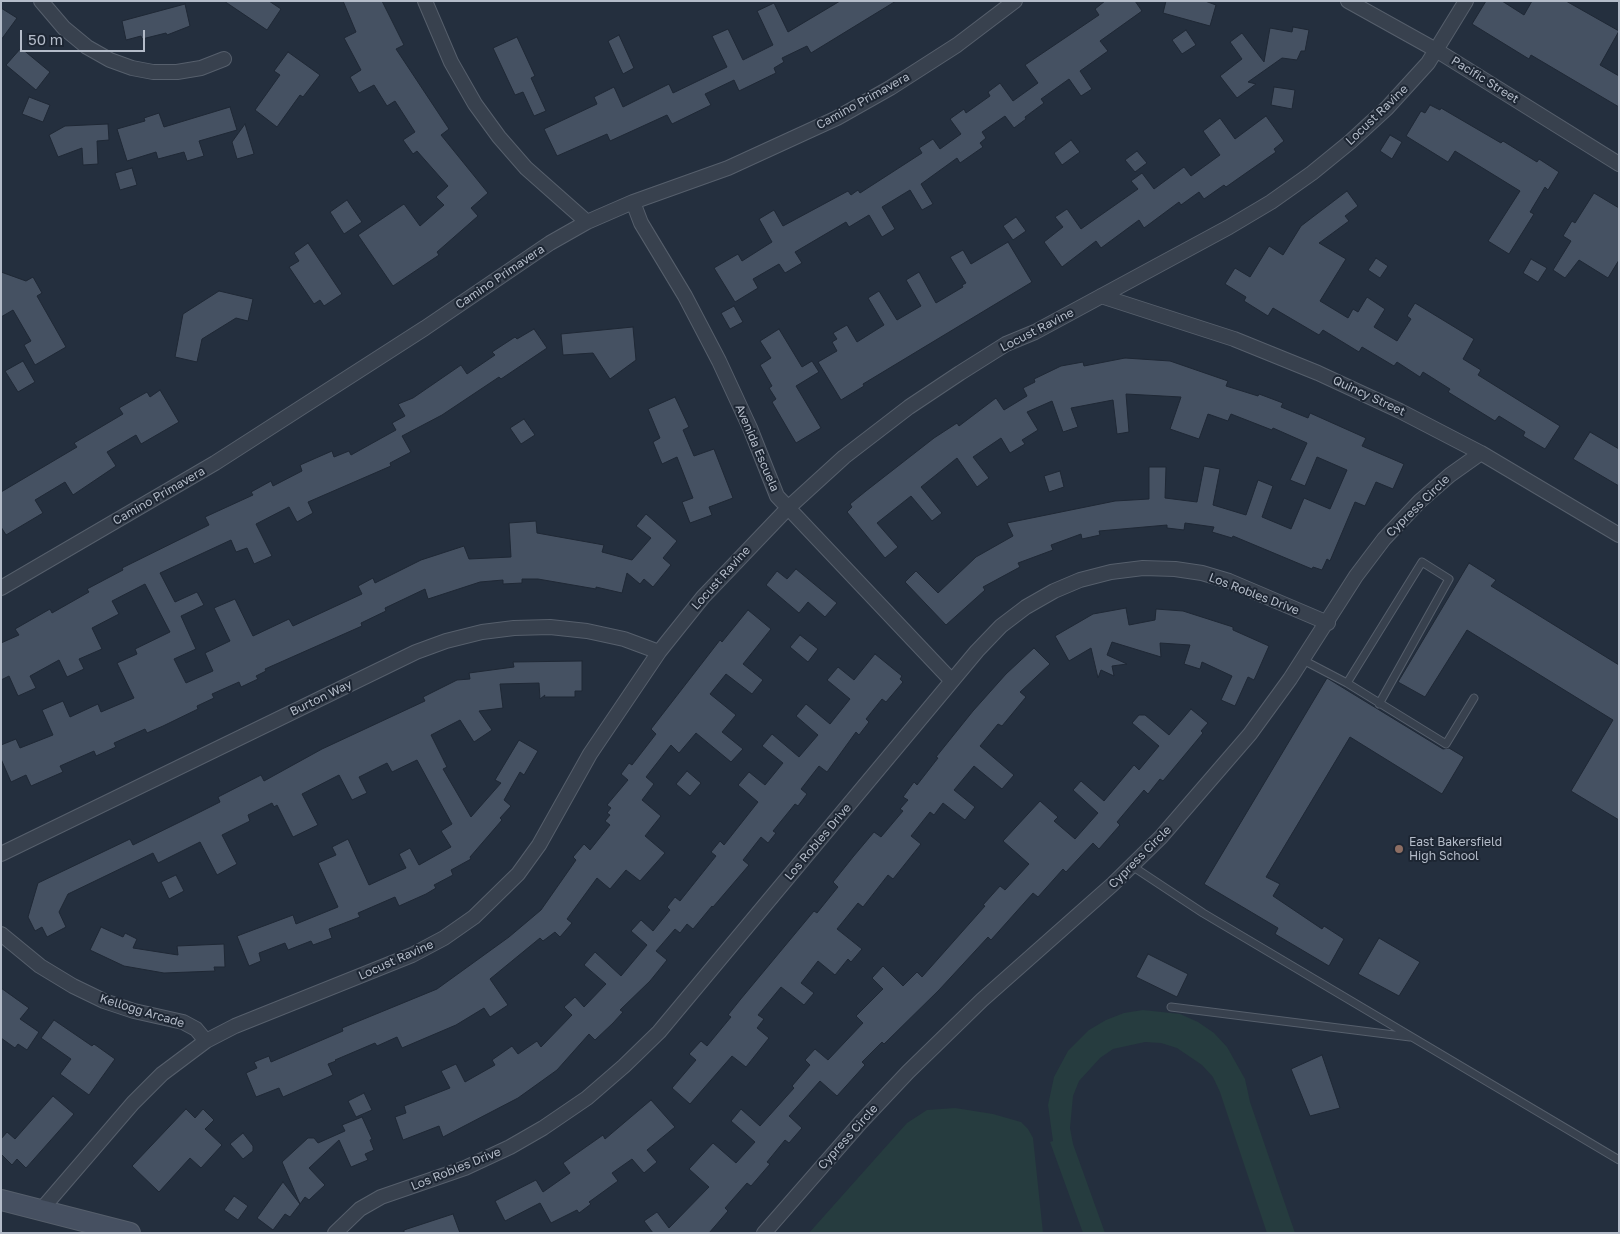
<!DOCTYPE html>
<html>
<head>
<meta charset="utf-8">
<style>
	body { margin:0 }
	#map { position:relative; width:1620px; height:1234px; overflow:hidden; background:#242f3e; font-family:"Golos Text",sans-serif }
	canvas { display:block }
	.frame { position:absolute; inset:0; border:2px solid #b4bcc9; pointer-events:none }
	.scale { position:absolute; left:20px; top:30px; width:125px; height:22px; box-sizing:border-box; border:2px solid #b4bcc9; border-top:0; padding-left:6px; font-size:15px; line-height:18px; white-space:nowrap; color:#b4bcc9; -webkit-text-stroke:4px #1d2633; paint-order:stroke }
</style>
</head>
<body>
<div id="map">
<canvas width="1620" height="1234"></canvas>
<div class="frame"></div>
<div class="scale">50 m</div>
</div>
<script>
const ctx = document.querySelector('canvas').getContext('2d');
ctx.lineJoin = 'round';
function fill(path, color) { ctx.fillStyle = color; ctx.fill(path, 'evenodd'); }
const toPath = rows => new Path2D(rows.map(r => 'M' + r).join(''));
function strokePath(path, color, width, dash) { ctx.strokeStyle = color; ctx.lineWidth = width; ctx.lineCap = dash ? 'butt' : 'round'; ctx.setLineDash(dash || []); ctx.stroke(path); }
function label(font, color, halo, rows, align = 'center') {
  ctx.font = font + ' "Golos Text",sans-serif'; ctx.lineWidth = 4; ctx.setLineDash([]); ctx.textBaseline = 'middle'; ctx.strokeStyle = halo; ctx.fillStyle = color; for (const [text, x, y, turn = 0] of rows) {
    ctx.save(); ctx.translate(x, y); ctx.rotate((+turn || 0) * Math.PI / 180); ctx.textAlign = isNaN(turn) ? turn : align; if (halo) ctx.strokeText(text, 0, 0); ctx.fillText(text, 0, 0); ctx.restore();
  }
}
fill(toPath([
	[1143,1010,1180,1014,1198,1022,1214,1033,1227,1047,1245,1079,1250,1102,1295,1233,1267,1233,1220,1092,1213,1077,1202,1065,1177,1048,1161,1043,1145,1042,1113,1049,1100,1058,1079,1081,1073,1096,1070,1128,1073,1144,1105,1233,1083,1233,1050,1142,1053,1141,1048,1105,1054,1077,1068,1051,1089,1030,1106,1020,1124,1013],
	[955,1108,993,1114,1021,1122,1028,1129,1033,1138,1043,1233,809,1233,907,1123,927,1110]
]), '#263c3f');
const building = toPath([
	[224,1,269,1,281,9,267,30,224,1],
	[343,1,382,1,404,45,396,49,449,129,441,135,488,193,471,208,478,216,437,252,439,255,393,286,358,235,404,204,420,226,444,205,436,197,448,186,417,151,413,154,403,140,415,132,395,101,387,106,374,85,359,93,350,77,361,70,344,38,356,32,343,1],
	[840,1,896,1,811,53,807,46,782,58,784,62,774,68,776,73,739,91,734,80,705,94,711,105,672,124,667,115,610,141,607,134,557,156,544,129,597,104,594,97,614,87,623,107,669,84,673,93,727,67,712,36,728,29,743,60,773,45,757,11,774,3,788,32,840,1],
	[1105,1,1135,1,1142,11,1100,41,1108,51,1080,71,1092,89,1081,96,1069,79,1041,99,1044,103,1025,117,1026,119,1014,128,1005,116,982,132,986,138,980,143,983,147,960,163,957,158,921,184,933,204,922,210,910,190,882,207,895,229,882,237,869,215,849,227,846,222,795,252,802,263,785,273,779,264,753,279,758,288,735,302,714,268,738,254,742,261,772,242,759,219,774,210,783,226,848,191,851,195,858,190,860,193,922,153,919,148,933,139,940,149,961,134,950,119,964,109,966,113,990,96,988,92,1000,83,1013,101,1038,83,1025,65,1099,15,1095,9,1105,1],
	[1166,1,1205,1,1216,5,1210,26,1163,13,1166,1],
	[1486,1,1502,1,1524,15,1532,1,1566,1,1619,31,1600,65,1619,76,1619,107,1531,55,1529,59,1472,24,1486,1],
	[185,4,190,26,167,35,166,33,142,39,141,36,126,40,122,21,185,4],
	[1,8,17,18,1,40,1,8],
	[1293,27,1309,30,1305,51,1301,51,1297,60,1282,58,1248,82,1256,84,1237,98,1220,76,1242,59,1230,42,1242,33,1264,62,1270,28,1292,32,1293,27],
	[1186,30,1196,45,1182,54,1172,40,1186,30],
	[619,35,634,68,623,74,608,41,619,35],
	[517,37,535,76,531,78,546,111,534,116,523,92,515,95,493,48,517,37],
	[21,48,50,72,36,90,6,65,21,48],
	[288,52,320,75,303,97,300,95,277,127,255,110,280,75,274,71,288,52],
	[1274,87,1295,90,1292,109,1271,105,1274,87],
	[29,97,50,105,43,122,22,114,29,97],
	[1430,105,1440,110,1441,108,1501,143,1503,141,1537,162,1539,159,1559,172,1548,190,1545,187,1530,212,1534,214,1509,254,1488,241,1520,191,1455,151,1448,162,1406,136,1421,111,1425,113,1430,105],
	[230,107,237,130,199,141,204,156,187,161,184,152,158,159,156,152,127,161,117,129,145,121,144,118,159,113,164,127,230,107],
	[1266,116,1284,141,1274,149,1276,152,1226,187,1224,185,1204,199,1199,192,1181,205,1179,202,1144,228,1139,220,1101,248,1096,241,1062,267,1044,242,1063,227,1055,217,1067,209,1081,229,1138,189,1131,181,1142,173,1154,189,1184,167,1191,176,1220,155,1203,131,1220,118,1235,139,1266,116],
	[108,124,109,140,97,141,98,164,83,165,82,148,58,157,49,135,65,126,108,124],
	[245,124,254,154,237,159,232,142,245,124],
	[1390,135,1402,142,1392,159,1380,151,1390,135],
	[1071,140,1080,152,1062,165,1054,153,1071,140],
	[1137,151,1147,163,1135,172,1125,160,1137,151],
	[132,168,137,185,120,190,115,173,132,168],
	[1347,191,1358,206,1345,216,1349,221,1319,243,1346,259,1320,301,1348,318,1353,309,1358,312,1367,297,1385,309,1374,327,1397,341,1411,319,1407,316,1415,303,1474,339,1463,359,1481,370,1478,375,1560,426,1545,449,1523,436,1525,432,1499,416,1495,421,1448,392,1450,389,1423,372,1420,377,1397,362,1394,366,1362,347,1359,352,1323,330,1319,335,1273,308,1268,316,1244,301,1246,297,1225,284,1235,268,1250,277,1269,246,1283,255,1301,226,1347,191],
	[1594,193,1619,208,1619,260,1608,278,1579,260,1565,278,1553,270,1571,241,1563,236,1572,221,1575,223,1594,193],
	[347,200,362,222,344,234,330,212,347,200],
	[1016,217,1026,231,1013,240,1003,226,1016,217],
	[1008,242,1032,282,863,384,864,386,841,400,818,362,837,351,832,342,837,339,833,333,847,325,857,342,884,325,868,298,879,291,897,320,921,306,906,280,919,272,936,303,963,287,962,285,966,283,950,257,963,250,971,264,1008,242],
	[308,243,342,294,324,306,320,300,314,304,289,267,299,261,294,253,308,243],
	[1376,258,1388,266,1380,278,1368,270,1376,258],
	[1531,259,1547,268,1538,282,1523,273,1531,259],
	[1,272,26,281,33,277,42,293,37,296,66,347,35,365,24,345,31,341,13,310,1,317,1,272],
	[219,291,253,299,248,321,236,318,202,339,197,362,175,357,183,314,219,291],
	[734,306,743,322,730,329,721,313,734,306],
	[633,327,636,360,610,379,593,353,563,355,561,334,633,327],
	[534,329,547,348,501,379,499,377,442,415,402,436,411,452,390,463,391,466,308,502,313,513,297,522,289,507,256,524,272,556,254,564,247,548,236,552,231,540,160,573,175,602,197,592,204,605,181,616,196,649,174,659,186,683,213,671,205,653,230,641,214,608,235,599,253,636,289,619,293,626,362,594,358,586,373,578,375,583,421,560,464,546,469,559,511,557,509,523,536,521,537,533,604,545,602,552,632,560,651,538,636,526,646,514,677,541,663,558,671,565,653,587,644,579,640,584,627,573,622,593,596,587,596,589,538,579,522,579,522,583,503,584,503,580,480,582,428,599,425,589,385,608,386,611,361,623,362,626,265,669,266,671,256,676,258,679,241,687,239,682,212,694,214,698,197,706,198,709,163,726,147,733,145,729,114,743,116,747,96,756,94,751,60,766,63,772,31,786,26,775,11,782,1,759,1,745,16,739,20,748,53,735,42,710,63,701,70,717,98,704,101,712,134,698,117,663,137,654,135,649,170,632,145,584,112,601,119,614,92,628,102,649,79,659,84,669,67,677,59,660,30,676,36,688,18,696,9,676,1,680,1,643,19,635,15,629,50,609,52,613,89,592,87,589,123,570,122,568,209,525,205,517,253,495,251,492,271,481,273,486,302,471,300,465,332,451,334,457,349,451,351,455,396,430,392,423,405,416,398,404,413,398,461,365,467,374,495,355,492,352,515,337,517,339,534,329],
	[779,329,802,367,812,361,819,372,796,386,821,428,796,443,772,402,776,399,769,388,772,386,760,365,771,358,760,341,779,329],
	[1125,358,1170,361,1228,381,1226,386,1258,396,1259,394,1283,403,1281,407,1308,418,1310,413,1366,438,1362,446,1404,464,1393,489,1376,482,1365,506,1355,502,1330,561,1327,559,1322,570,1313,567,1312,569,1233,536,1232,538,1212,532,1214,527,1185,523,1184,530,1167,528,1167,525,1099,531,1100,535,1082,539,1081,534,1051,545,1053,550,1018,563,1020,567,983,587,985,590,946,625,905,582,916,571,938,593,976,557,1013,536,1007,523,1115,501,1149,499,1149,467,1166,467,1165,498,1197,502,1204,466,1220,469,1213,505,1246,515,1258,480,1273,486,1262,517,1291,529,1304,498,1330,509,1347,470,1317,457,1305,486,1290,480,1307,443,1273,428,1272,430,1231,414,1228,421,1208,414,1199,439,1170,429,1181,397,1126,394,1129,432,1117,434,1113,400,1071,408,1078,427,1063,432,1052,401,1027,412,1038,430,1022,440,1025,444,1010,453,1001,438,973,457,989,478,977,487,957,458,921,487,942,513,932,521,911,496,877,523,898,547,885,558,847,512,852,507,850,504,866,491,934,438,957,423,959,426,996,398,1004,410,1027,396,1023,388,1035,382,1034,379,1061,366,1083,362,1084,366,1125,358],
	[23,361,35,382,18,392,5,371,23,361],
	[160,390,179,422,141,444,136,435,107,452,116,466,73,495,65,482,35,500,43,513,6,535,1,527,1,492,77,447,74,443,123,414,119,408,147,392,150,397,160,390],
	[675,397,689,427,683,430,694,456,714,449,733,498,709,507,712,515,690,523,682,502,693,498,677,457,662,464,653,442,660,438,648,409,675,397],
	[524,419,535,435,521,444,510,428,524,419],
	[1590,432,1619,449,1619,486,1573,459,1590,432],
	[1060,471,1064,487,1049,492,1044,476,1060,471],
	[1469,563,1496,580,1491,586,1619,665,1619,820,1571,791,1613,720,1467,630,1425,697,1398,682,1469,563],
	[796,569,837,603,825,617,808,602,799,613,766,585,777,571,787,579,796,569],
	[1126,608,1129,625,1155,620,1156,609,1183,611,1233,627,1233,630,1269,646,1254,680,1248,677,1235,706,1221,700,1232,676,1202,662,1200,669,1184,664,1190,645,1160,643,1161,657,1112,642,1107,655,1127,664,1112,666,1114,676,1101,670,1098,678,1091,648,1069,661,1055,636,1093,614,1126,608],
	[748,610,771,629,743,664,763,680,752,694,726,674,710,694,736,715,722,732,743,749,731,762,696,733,679,753,671,745,646,777,654,784,642,800,661,816,645,836,665,853,640,881,626,870,610,889,597,878,567,919,572,923,560,937,555,932,543,941,540,938,490,979,508,1005,490,1017,484,1008,456,1025,402,1048,397,1037,377,1046,375,1043,335,1060,336,1061,328,1064,333,1075,283,1097,279,1088,256,1097,246,1073,257,1068,254,1062,269,1056,271,1062,343,1031,342,1028,437,989,509,937,541,910,576,860,573,857,584,844,590,850,610,825,605,821,610,815,607,813,611,808,607,805,628,780,621,774,629,763,632,765,656,734,651,729,720,640,722,642,748,610],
	[800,635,818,649,808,662,790,647,800,635],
	[1034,648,1050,664,1020,692,1026,697,1002,726,998,724,980,746,1014,775,1002,789,974,766,954,790,975,807,965,820,943,803,934,815,930,812,911,836,921,844,893,879,888,875,863,907,858,903,837,929,862,949,851,962,848,959,835,975,818,961,801,983,814,993,804,1005,781,987,758,1015,764,1019,757,1028,769,1038,746,1067,732,1056,690,1104,672,1088,696,1060,689,1054,701,1041,707,1046,731,1017,728,1015,740,1000,814,911,817,913,838,887,833,882,853,857,874,832,881,837,903,811,900,809,908,800,903,797,914,782,917,785,938,758,936,757,973,711,1006,674,1034,648],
	[875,654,902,676,900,679,903,682,886,702,882,699,866,719,869,722,859,735,856,732,827,772,819,766,801,789,807,794,798,806,795,804,773,831,776,833,768,843,761,837,743,860,749,865,713,907,712,906,693,929,687,924,680,933,675,929,656,951,667,960,650,981,620,1010,623,1012,613,1023,595,1040,589,1034,557,1070,518,1098,443,1137,439,1126,403,1140,395,1117,406,1113,404,1106,450,1088,441,1071,456,1064,465,1082,495,1065,492,1060,512,1046,518,1054,537,1041,541,1047,572,1015,564,1007,575,997,584,1007,606,984,584,965,595,952,621,976,647,945,631,931,641,920,653,931,670,910,667,907,675,897,680,901,716,856,711,852,720,841,724,845,758,802,738,785,749,772,765,785,783,763,762,746,772,734,799,757,818,735,796,716,806,704,830,724,850,699,827,680,838,667,854,680,875,654],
	[582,661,582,691,575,691,575,697,544,697,545,695,540,699,539,683,500,684,503,708,479,711,492,730,474,742,460,720,431,735,447,767,443,769,471,817,501,783,495,780,519,740,538,751,524,775,520,772,504,800,511,806,500,818,502,820,470,857,471,859,451,870,453,875,434,885,436,888,426,894,399,906,395,897,358,913,360,917,329,929,332,938,313,945,311,941,288,950,285,943,259,953,261,961,249,966,237,936,293,915,296,924,338,907,318,863,336,855,332,847,348,839,369,885,406,868,399,854,410,848,419,865,451,847,441,831,452,824,417,760,392,772,387,763,359,777,367,793,352,800,339,775,302,794,318,825,293,837,277,805,274,807,272,803,248,815,250,821,222,835,237,864,217,875,200,842,158,863,153,853,68,894,59,912,66,927,47,937,42,927,35,931,28,917,38,883,130,839,133,845,186,819,220,802,218,797,261,775,264,781,322,749,425,701,423,697,457,680,470,679,469,673,514,667,513,662,582,661],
	[1327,678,1443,749,1449,748,1464,757,1442,794,1350,737,1266,877,1280,884,1273,896,1322,929,1324,926,1344,939,1329,966,1275,934,1278,928,1204,884,1327,678],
	[1191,709,1208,723,1201,731,1203,733,1163,781,1160,779,1148,794,1144,790,1117,822,1120,825,1099,849,1093,843,1066,872,1063,869,1038,897,1033,893,991,940,988,937,939,990,884,1044,882,1042,862,1062,865,1065,837,1096,820,1081,789,1116,802,1128,789,1143,785,1140,767,1162,770,1164,751,1186,747,1183,725,1208,728,1211,709,1233,653,1233,644,1221,657,1212,669,1228,709,1187,689,1169,713,1143,736,1163,755,1142,731,1121,741,1109,760,1126,794,1088,792,1086,810,1065,805,1060,815,1049,828,1060,863,1023,856,1016,883,989,872,978,883,966,903,986,917,972,922,977,985,906,983,905,1000,886,1005,890,1029,864,1003,841,1040,801,1058,817,1054,821,1075,839,1098,813,1073,790,1081,781,1104,801,1134,765,1139,770,1159,746,1132,723,1139,715,1145,715,1169,735,1191,709],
	[687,771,701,783,690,796,676,784,687,771],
	[176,875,184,891,169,899,161,882,176,875],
	[101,927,123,937,125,933,137,939,133,948,178,955,177,946,224,944,225,967,214,967,215,971,164,973,124,966,90,950,101,927],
	[1379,938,1420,962,1399,996,1358,974,1379,938],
	[1148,954,1188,974,1177,997,1136,977,1148,954],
	[1,988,29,1008,20,1019,39,1032,27,1050,18,1044,15,1048,1,1038,1,988],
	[54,1020,92,1046,94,1044,115,1059,89,1095,60,1074,71,1059,41,1038,54,1020],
	[1322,1055,1340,1108,1310,1116,1291,1069,1322,1055],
	[364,1093,372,1110,356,1117,348,1101,364,1093],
	[53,1096,74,1114,26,1168,17,1159,12,1165,1,1154,1,1139,7,1132,15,1139,53,1096],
	[651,1100,675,1127,647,1150,657,1162,644,1173,632,1159,612,1173,618,1181,589,1202,591,1204,579,1213,577,1210,551,1223,540,1203,505,1221,495,1201,536,1180,543,1192,570,1173,563,1163,603,1135,605,1139,651,1100],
	[186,1109,195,1118,203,1109,214,1120,205,1129,222,1145,201,1168,190,1158,159,1192,132,1166,186,1109],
	[362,1117,372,1139,370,1140,374,1150,365,1154,368,1160,351,1167,339,1140,309,1168,325,1185,309,1200,305,1197,300,1204,282,1162,308,1138,314,1138,318,1143,345,1131,342,1125,362,1117],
	[243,1133,253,1146,253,1151,243,1159,230,1144,243,1133],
	[283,1182,300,1204,290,1217,285,1214,273,1230,257,1218,283,1182],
	[234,1196,248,1206,238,1220,224,1210,234,1196],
	[453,1214,460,1233,404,1233,404,1230,453,1214]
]);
fill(building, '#455162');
strokePath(building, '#1f2835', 1);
const lane = toPath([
	[1303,660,1347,683,1446,744,1474,698],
	[1347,683,1422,562,1449,579,1379,704],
	[1132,866,1203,913,1619,1160],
	[1171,1007,1410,1037]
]);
const street = toPath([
	[41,1,64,28,87,47,110,60,132,68,153,72,177,72,201,68,224,59],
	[425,1,451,62,475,104,499,137,526,168,587,222],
	[1348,1,1436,50,1619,164],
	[633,202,641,223,685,296,719,361,750,428,777,496,952,681],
	[1101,296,1234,339,1318,373,1400,411,1481,453,1619,535],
	[1,588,215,463,425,328,550,243,587,222,633,202,728,168,837,118,890,88,957,45,1015,1],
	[1,854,416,652,446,641,482,632,514,628,550,627,587,631,624,639,659,652],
	[1,934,40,966,73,986,104,1001,134,1011,183,1022,196,1029,206,1041],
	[41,1210,133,1103,162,1074,206,1041,235,1026,412,955,444,938,474,917,518,874,539,845,590,754,659,652,703,597,788,508,844,457,909,407,960,373,1006,344,1035,332,1229,227,1271,202,1312,173,1350,142,1387,108,1428,63,1466,1],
	[335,1233,360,1209,381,1197,465,1168,510,1147,543,1128,587,1098,624,1066,659,1032,977,651,1001,626,1026,607,1054,591,1080,580,1111,572,1143,568,1175,569,1202,573,1229,581,1328,623],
	[764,1233,861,1122,908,1072,982,1000,1113,884,1161,837,1250,734,1290,679,1356,576,1384,539,1420,501,1450,475,1481,453]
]);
const secondary = toPath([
	[1,1200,130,1233]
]);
strokePath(lane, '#565f6c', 9);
strokePath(street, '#565f6c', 16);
strokePath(secondary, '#565f6c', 22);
strokePath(lane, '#38414e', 7);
strokePath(street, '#38414e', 14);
strokePath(secondary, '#465061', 20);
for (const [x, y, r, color] of [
	[1399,849,5,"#8d6e63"]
]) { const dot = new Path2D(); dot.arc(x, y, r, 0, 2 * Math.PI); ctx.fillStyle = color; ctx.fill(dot); strokePath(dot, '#1d2633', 2); }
label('12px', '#b4bcc9', '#1d2633', [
	["Pacific Street",1485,80,32],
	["Camino Primavera",863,101,-29],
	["Locust Ravine",1377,115,-44],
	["Camino Primavera",500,277,-34],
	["Locust Ravine",1037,330,-27],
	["Quincy Street",1369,396,25],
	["Avenida Escuela",757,448,67],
	["Camino Primavera",159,496,-30],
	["Cypress Circle",1418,506,-44],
	["Locust Ravine",721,578,-48],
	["Los Robles Drive",1254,594,21],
	["Burton Way",321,698,-26],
	["Los Robles Drive",818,842,-50],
	["Cypress Circle",1140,857,-45],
	["Locust Ravine",396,960,-24],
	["Kellogg Arcade",142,1011,17],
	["Cypress Circle",848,1137,-48],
	["Los Robles Drive",456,1169,-22]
]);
label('12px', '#b4bcc9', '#1d2633', [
	["East Bakersfield",1409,842],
	["High School",1409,856]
], 'left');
</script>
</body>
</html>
